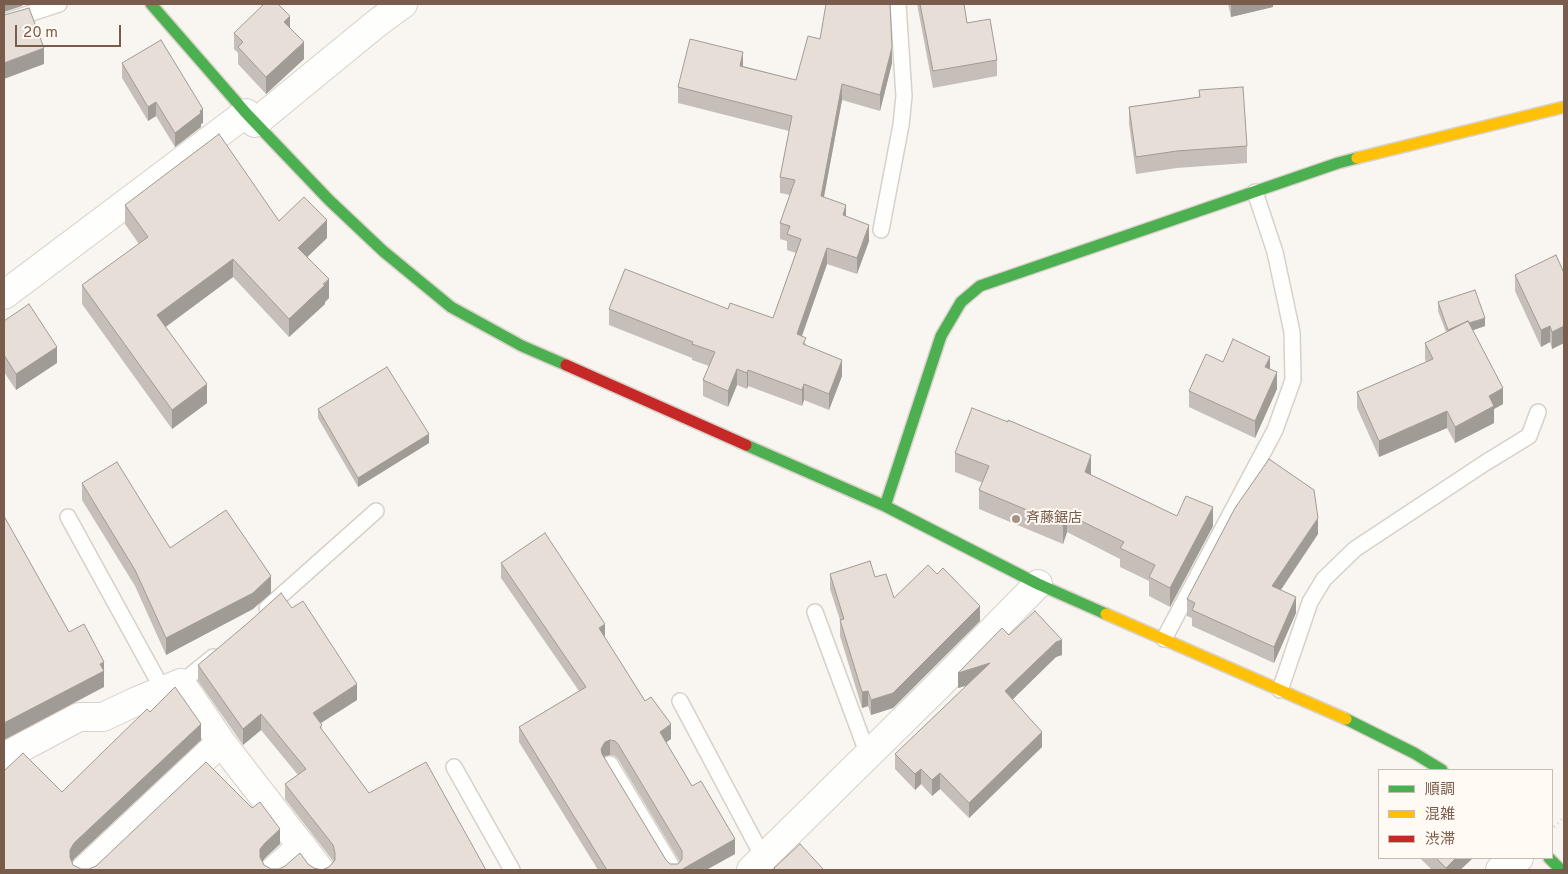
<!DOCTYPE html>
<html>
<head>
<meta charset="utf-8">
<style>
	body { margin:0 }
	#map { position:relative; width:1568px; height:874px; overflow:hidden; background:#f9f5f0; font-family:Overpass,"Noto Sans JP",sans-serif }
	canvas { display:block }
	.frame { position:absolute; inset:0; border:5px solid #7a5c4d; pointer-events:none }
	.legend { position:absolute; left:1378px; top:769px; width:175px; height:90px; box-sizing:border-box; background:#fffaf3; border:1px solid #cabbb1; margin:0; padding:6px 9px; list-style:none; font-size:15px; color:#7a5c4d }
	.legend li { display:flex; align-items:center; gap:10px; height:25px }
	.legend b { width:25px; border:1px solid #cabbb1 }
	.scale { position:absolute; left:15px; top:25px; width:106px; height:22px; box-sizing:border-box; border:2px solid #7a5c4d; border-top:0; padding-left:6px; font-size:15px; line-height:18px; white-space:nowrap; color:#7a5c4d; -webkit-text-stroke:4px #fffaf3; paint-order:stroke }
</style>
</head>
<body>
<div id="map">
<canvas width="1568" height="874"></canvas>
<div class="frame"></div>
<ul class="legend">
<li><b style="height:6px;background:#4caf50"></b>順調</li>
<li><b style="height:6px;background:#ffc107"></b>混雑</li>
<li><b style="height:6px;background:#c62828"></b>渋滞</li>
</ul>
<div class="scale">20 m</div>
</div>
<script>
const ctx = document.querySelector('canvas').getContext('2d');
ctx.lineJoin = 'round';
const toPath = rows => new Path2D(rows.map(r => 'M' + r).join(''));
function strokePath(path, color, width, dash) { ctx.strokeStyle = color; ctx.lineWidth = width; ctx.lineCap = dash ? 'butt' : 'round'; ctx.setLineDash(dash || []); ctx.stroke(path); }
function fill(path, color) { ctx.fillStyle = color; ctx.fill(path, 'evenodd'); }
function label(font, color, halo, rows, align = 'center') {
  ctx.font = font + ' Overpass,"Noto Sans JP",sans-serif'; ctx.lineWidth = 4; ctx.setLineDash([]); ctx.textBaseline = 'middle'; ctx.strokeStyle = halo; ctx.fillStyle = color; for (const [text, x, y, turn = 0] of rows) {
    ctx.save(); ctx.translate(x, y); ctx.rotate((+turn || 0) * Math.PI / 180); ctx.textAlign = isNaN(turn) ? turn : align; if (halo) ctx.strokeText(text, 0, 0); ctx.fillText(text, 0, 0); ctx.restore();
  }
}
const lane = toPath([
	[4,22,59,4],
	[881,230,901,125,904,96,898,4],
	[68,517,163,690],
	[267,608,376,511],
	[815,612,868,755],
	[1164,639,1275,430,1293,380,1292,332,1275,252,1255,192],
	[181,683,213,657],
	[1280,690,1310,602,1324,579,1355,549,1485,463,1529,436,1538,412],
	[680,701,764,859],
	[610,764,674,870],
	[454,767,512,870]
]);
const street = toPath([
	[255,123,377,23,403,4],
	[4,295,246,113],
	[4,757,79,717,103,717,137,701,181,683,221,742,320,870],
	[85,870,221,742],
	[275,870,302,846],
	[751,870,937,687,1038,584],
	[1500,870,1519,858]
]);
const fast = toPath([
	[151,4,246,113,329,200,383,251,451,307,522,346,566,365],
	[746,445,885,506,1038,584,1106,614],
	[885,506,941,336,961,302,980,286,1338,163,1357,158],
	[1346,719,1414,753,1442,770],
	[1549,858,1561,870]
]);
const slow = toPath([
	[1357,158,1564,107],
	[1106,614,1346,719]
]);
const jam = toPath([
	[566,365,746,445]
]);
strokePath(lane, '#d7d1cb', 18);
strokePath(street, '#d7d1cb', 30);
strokePath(fast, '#d9d2cb', 14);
strokePath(slow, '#d9d2cb', 14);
strokePath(jam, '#d9d2cb', 14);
strokePath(toPath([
	[1554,827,1564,817]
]), '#dcd5d0', 3, [1, 4]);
strokePath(lane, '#fefefd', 15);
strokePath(street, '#fefefd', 28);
strokePath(fast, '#4caf50', 11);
strokePath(slow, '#ffc107', 11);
strokePath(jam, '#c62828', 11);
fill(toPath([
	[917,4,964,4,967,23,997,60,997,76,933,88],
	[1228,4,1273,4,1273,7,1231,17],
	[290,28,304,59,266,94,238,64,238,53,234,49,234,33],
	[122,63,203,123,201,124,201,127,175,147,156,116,148,121,122,78],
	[892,63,880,111,842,100,824,197,846,217,869,241,857,274,827,264,802,336,806,345,842,376,829,410,804,400,802,406,748,386,747,389,737,385,728,407,703,396,703,380,709,366,692,360,692,358,609,325,609,309,728,309,773,318,796,253,787,250,787,241,780,239,780,223,790,195,780,193,780,177,789,131,678,103,678,87,743,66,796,80],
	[1199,90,1247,146,1247,163,1177,168,1136,174,1129,124,1129,107,1199,97],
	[125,205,279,221,327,238,307,257,329,298,325,302,325,304,289,337,233,277,166,327,207,403,172,429,82,304,82,285,139,244,125,224],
	[1564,273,1564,343,1552,349,1550,342,1541,347,1515,291,1515,275],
	[1438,302,1485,326,1473,330,1503,404,1494,409,1494,423,1455,443,1447,428,1379,457,1357,408,1357,392,1426,362,1425,359,1425,343,1446,332,1438,311],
	[4,321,57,363,16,390,4,372],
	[1223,362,1270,369,1277,389,1255,438,1189,407,1189,391],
	[318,409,429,443,358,487,318,418],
	[955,453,1091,474,1091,475,1177,516,1213,526,1170,607,1149,596,1149,581,1120,567,1120,559,1067,532,1063,544,979,509,979,490,983,483,955,472],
	[82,483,170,548,271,593,253,609,166,655,135,586,82,500],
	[1318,534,1281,590,1296,613,1274,663,1192,626,1192,618,1187,616,1187,599],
	[501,563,605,638,645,701,671,739,666,742,692,786,735,854,706,870,598,870,519,742,519,727,579,691,501,578],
	[610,755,615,756,618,759,680,862,678,864,670,864,666,860,604,758,605,756],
	[830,574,875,577,894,598,980,621,893,708,871,715,868,706,862,708,840,636,840,620,830,589],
	[292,608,357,700,321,723,322,730,369,793,486,870,4,870,62,792,150,712,201,740,74,859,72,862,73,865,81,869,89,869,280,844,265,858,262,862,264,865,271,869,279,869,308,864,314,868,322,870,329,867,333,862,333,861,285,799,285,784,298,775,261,730,243,745,198,681,198,665],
	[1009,635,1062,655,1056,657,1012,699,1042,747,969,818,940,789,932,796,921,784,915,790,895,769,895,754,966,686,958,688],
	[1420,858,1473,858,1460,870,1432,870]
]), '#c6bfb9');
fill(toPath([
	[4,4,22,4,22,6,4,12],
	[1231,4,1273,4,1273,7,1231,17],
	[290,16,290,32,284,22],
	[304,42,304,59,266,94,266,77],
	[892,47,892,63,880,111,880,95],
	[44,48,44,64,4,79,4,63],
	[743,52,743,68,740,66],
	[842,84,842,100,821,212,821,196],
	[156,102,156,116,148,121,148,107],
	[203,109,203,123,201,124,201,127,175,147,175,133,200,111],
	[846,205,846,221,843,215],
	[327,220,327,238,298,266,298,248],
	[869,225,869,241,857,274,857,258],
	[827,248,827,264,797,350,797,334],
	[233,259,233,277,157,333,157,315],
	[329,279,329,298,325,302,325,304,289,337,289,319],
	[1485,318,1485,326,1448,339,1448,330],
	[1550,326,1550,342,1541,347,1541,330],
	[1564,326,1564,343,1552,349,1552,332],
	[57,347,57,363,16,390,16,374],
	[1270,357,1270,373,1265,367],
	[842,360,842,376,829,410,829,394],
	[737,369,737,385,728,407,728,391],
	[748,370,748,386,747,389,747,373],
	[1277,372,1277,389,1255,438,1255,421],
	[207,384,207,403,172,429,172,410],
	[804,384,804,400,802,406,802,390],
	[1503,388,1503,404,1494,409,1494,423,1455,443,1455,427,1489,396],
	[1447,411,1447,428,1379,457,1379,441],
	[429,434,429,443,358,487,358,478],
	[1091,455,1091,474,1085,490,1085,472],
	[1213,507,1213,526,1170,607,1170,588],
	[1067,514,1067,532,1063,544,1063,525],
	[1318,518,1318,534,1272,603,1272,586],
	[271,576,271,593,253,609,166,655,166,638],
	[1296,597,1296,613,1274,663,1274,647],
	[980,606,980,621,893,708,871,715,871,700],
	[605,624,605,638,599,628],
	[1062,640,1062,655,1056,657,1005,707,1005,691,1056,642],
	[104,662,104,687,4,740,4,723],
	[990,663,990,678,958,688,958,673],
	[357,684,357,700,313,728,313,713],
	[868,691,868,706,862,708,862,692],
	[261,714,261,730,243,745,243,729],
	[201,724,201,740,74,859,70,866,70,850,74,843],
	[671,724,671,739,660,747,660,732],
	[1042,732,1042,747,969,818,969,803],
	[610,740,610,755,605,756,601,764,601,749,605,742],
	[921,769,921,784,915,790,915,774],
	[940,773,940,789,932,796,932,780],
	[280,829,280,844,265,858,260,865,260,849,265,843],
	[735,839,735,854,706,870,681,870],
	[1456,858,1473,858,1460,870,1446,870,1446,868]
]), '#a19b96');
const building = toPath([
	[264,4,278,4,290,16,284,22,304,42,266,77,238,47,243,42,234,33,264,4],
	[826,4,890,4,892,47,880,95,842,84,821,196,846,205,843,215,869,225,857,258,827,248,797,334,806,338,803,344,842,360,829,394,804,384,802,390,748,370,747,373,737,369,728,391,703,380,715,352,692,344,693,342,609,309,625,269,728,309,730,303,773,318,801,239,787,234,790,226,780,223,795,180,780,177,792,116,678,87,690,39,743,52,740,66,796,80,808,36,820,39,826,4],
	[920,4,964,4,967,23,990,19,997,60,933,71,920,4],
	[29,8,44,48,4,63,4,15,29,8],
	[161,40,203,109,200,111,201,113,175,133,156,102,148,107,122,63,161,40],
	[1243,87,1247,146,1177,151,1136,157,1129,107,1200,97,1199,90,1243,87],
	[219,134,279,221,304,197,327,220,298,248,329,279,323,284,325,285,289,319,233,259,157,315,207,384,172,410,82,285,148,237,125,205,219,134],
	[1556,255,1564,273,1564,326,1552,332,1550,326,1541,330,1515,275,1556,255],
	[1475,290,1485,318,1469,323,1468,321,1448,330,1438,302,1475,290],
	[29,304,57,347,16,374,4,355,4,321,29,304],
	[1468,321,1503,388,1489,396,1494,406,1455,427,1447,411,1379,441,1357,392,1433,359,1425,343,1468,321],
	[1233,339,1270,357,1265,367,1277,372,1255,421,1189,391,1206,354,1223,362,1233,339],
	[387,367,429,434,358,478,318,409,387,367],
	[972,408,1008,422,1008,420,1091,455,1085,472,1177,516,1186,496,1213,507,1170,588,1149,577,1155,565,1120,548,1124,542,1067,514,1063,525,979,490,989,466,955,453,972,408],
	[1269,459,1314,490,1318,518,1272,586,1296,597,1274,647,1192,610,1195,603,1187,599,1235,508,1269,459],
	[117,462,170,548,226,510,271,576,253,593,166,638,135,570,82,483,117,462],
	[4,516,69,632,84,624,104,662,100,664,104,671,4,723,4,516],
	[545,533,605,624,599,628,645,701,651,697,671,724,660,732,692,786,701,781,735,839,681,870,607,870,519,727,586,687,501,563,545,533],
	[610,740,615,741,618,744,682,851,682,859,678,864,670,864,666,860,602,754,601,749,605,742,610,740],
	[870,561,875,577,886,574,894,598,928,565,937,574,943,568,980,606,893,693,871,700,868,691,862,692,840,620,844,619,830,574,870,561],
	[281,593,292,608,303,601,357,684,313,713,322,725,320,727,369,793,426,762,486,870,4,870,4,771,23,753,62,792,147,709,150,712,175,687,201,724,74,843,70,850,70,857,73,865,81,869,89,869,96,866,206,762,252,808,260,802,280,829,265,843,260,849,260,857,264,865,271,869,279,869,285,866,300,853,308,864,314,868,322,870,329,867,335,860,335,853,333,845,285,784,306,769,261,714,243,729,198,665,249,622,281,593],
	[1035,611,1062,640,1056,642,1005,691,1042,732,969,803,940,773,932,780,921,769,915,774,895,754,990,663,958,673,1002,628,1009,635,1035,611],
	[800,844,824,870,776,870,774,868,800,844],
	[1436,858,1456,858,1446,868,1436,858]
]);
fill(building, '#e6ded7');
strokePath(building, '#a19b96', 1);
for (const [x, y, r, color] of [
	[1016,519,5,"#a69286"]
]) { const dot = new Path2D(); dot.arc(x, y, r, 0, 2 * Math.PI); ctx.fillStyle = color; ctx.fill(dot); strokePath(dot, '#fffaf3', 2); }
label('14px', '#7a5c4d', '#fffaf3', [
	["斉藤鋸店",1026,519]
], 'left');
</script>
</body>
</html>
